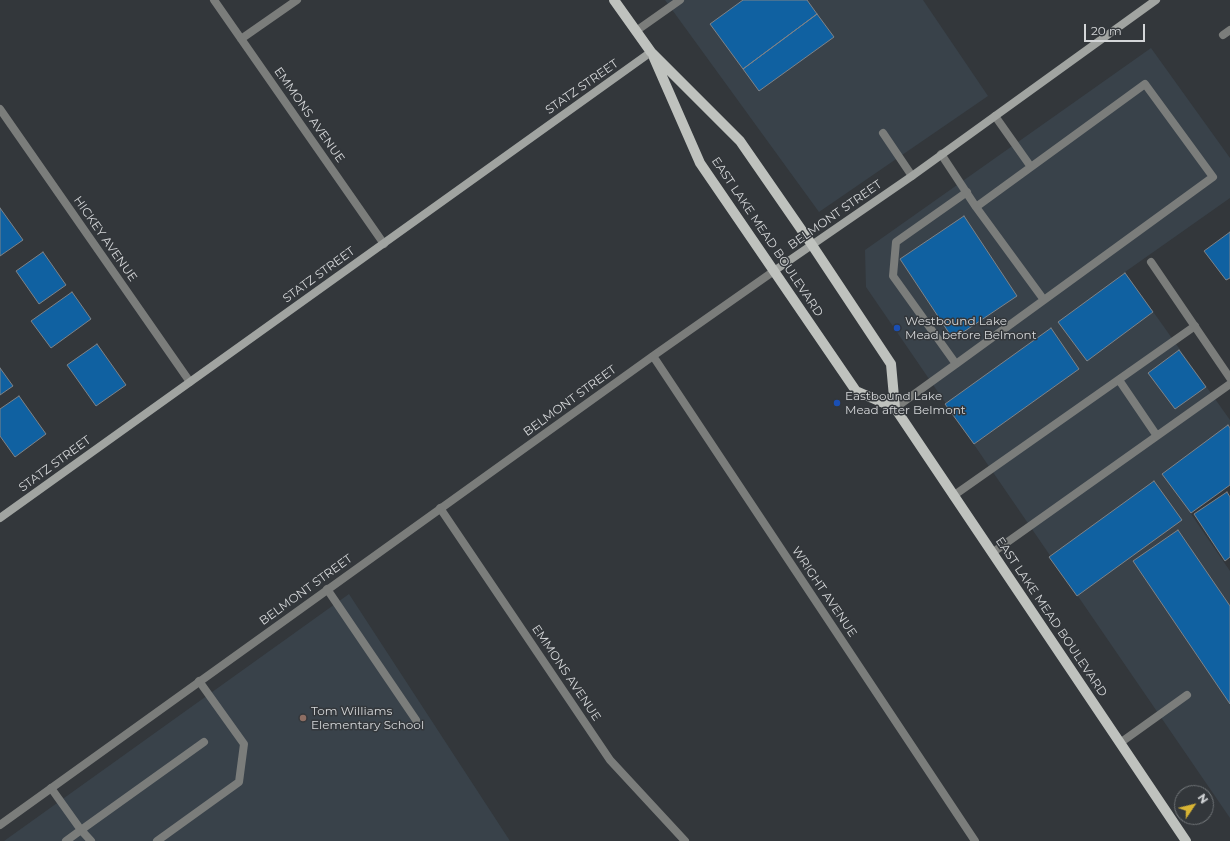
<!DOCTYPE html>
<html>
<head>
<meta charset="utf-8">
<style>
	body { margin:0 }
	#map { position:relative; width:1230px; height:841px; overflow:hidden; background:#33373b; font-family:Montserrat,sans-serif }
	canvas { display:block }
	.north { position:absolute; left:1174px; top:785px; width:40px; height:40px; box-sizing:border-box; background:#33373b; border:1px solid #73777a; border-radius:50%; rotate:55deg; font-size:11px; font-weight:700; line-height:16px; text-align:center; color:#d4d6d8 }
	.north::after { content:''; display:block; margin:auto; width:14px; height:18px; background:#d8b434; clip-path:polygon(50% 0,100% 100%,50% 72%,0 100%) }
	.scale { position:absolute; left:1084px; top:24px; width:61px; height:18px; box-sizing:border-box; border:2px solid #d4d6d8; border-top:0; padding-left:5px; font-size:12px; line-height:14px; white-space:nowrap; color:#d4d6d8; -webkit-text-stroke:3px #33373b; paint-order:stroke }
</style>
</head>
<body>
<div id="map">
<canvas width="1230" height="841"></canvas>
<div class="north">N</div>
<div class="scale">20 m</div>
</div>
<script>
const ctx = document.querySelector('canvas').getContext('2d');
ctx.lineJoin = 'round';
function fill(path, color) { ctx.fillStyle = color; ctx.fill(path, 'evenodd'); }
const toPath = rows => new Path2D(rows.map(r => 'M' + r).join(''));
function strokePath(path, color, width, dash) { ctx.strokeStyle = color; ctx.lineWidth = width; ctx.lineCap = dash ? 'butt' : 'round'; ctx.setLineDash(dash || []); ctx.stroke(path); }
function label(font, color, halo, rows, align = 'center') {
  ctx.font = font + ' Montserrat,sans-serif'; ctx.lineWidth = 3; ctx.setLineDash([]); ctx.textBaseline = 'middle'; ctx.strokeStyle = halo; ctx.fillStyle = color; for (const [text, x, y, turn = 0] of rows) {
    ctx.save(); ctx.translate(x, y); ctx.rotate((+turn || 0) * Math.PI / 180); ctx.textAlign = isNaN(turn) ? turn : align; if (halo) ctx.strokeText(text, 0, 0); ctx.fillText(text, 0, 0); ctx.restore();
  }
}
fill(toPath([
	[665,0,923,0,988,96,819,212],
	[1151,48,1230,158,1230,198,1125,272,1230,420,1230,481,1189,511,1230,571,1230,818,866,287,865,250],
	[349,594,510,841,4,841]
]), '#39424a');
const building = toPath([
	[743,0,807,0,817,14,743,69,710,24,743,0],
	[817,14,834,37,759,91,743,69,817,14],
	[0,208,23,240,0,256,0,208],
	[964,216,1017,296,953,339,900,259,964,216],
	[1230,232,1230,278,1226,280,1204,251,1230,232],
	[43,252,66,285,39,304,16,271,43,252],
	[1125,273,1153,312,1087,361,1058,322,1125,273],
	[72,292,91,319,51,348,31,321,72,292],
	[1051,328,1079,369,974,444,945,404,1051,328],
	[97,344,126,385,96,406,67,365,97,344],
	[1179,350,1206,387,1175,409,1148,373,1179,350],
	[0,368,13,386,0,395,0,368],
	[19,396,46,434,15,457,0,436,0,409,19,396],
	[1228,425,1230,428,1230,485,1191,513,1162,474,1228,425],
	[1154,481,1182,520,1077,596,1049,557,1154,481],
	[1227,492,1230,497,1230,557,1225,561,1194,514,1227,492],
	[1178,530,1230,606,1230,704,1133,561,1178,530]
]);
fill(building, '#1061a1');
strokePath(building, '#7f8388', 1);
strokePath(toPath([
	[1223,35,1230,30],
	[995,116,1031,167],
	[883,133,912,176],
	[941,154,976,207],
	[956,364,893,276,896,242,967,192],
	[1119,380,1157,436],
	[895,408,956,364,1213,177,1145,84,976,207,1044,300],
	[953,496,1195,326],
	[992,553,1230,384],
	[327,589,416,720],
	[1120,743,1187,695],
	[51,788,81,830,66,841],
	[91,841,81,830,204,742],
	[157,841,239,782,244,744,199,681]
]), '#7b7d7b', 8);
strokePath(toPath([
	[214,0,384,244],
	[636,31,680,0],
	[241,39,297,0],
	[0,109,190,382],
	[1151,262,1230,378],
	[653,356,975,841],
	[440,508,610,760,685,841],
	[0,825,653,356,774,271]
]), '#7b7d7b', 8);
strokePath(toPath([
	[774,271,912,176,1156,0],
	[0,518,651,52]
]), '#a1a4a1', 8);
strokePath(toPath([
	[614,0,651,52,740,141,812,245,891,364,895,408,1186,841],
	[654,58,700,163,856,391,895,408]
]), '#bfc2be', 10);
for (const [x, y, r, color] of [
	[897,328,4,"#1a4fb4"],
	[837,403,4,"#1a4fb4"],
	[303,718,4,"#8d6e63"]
]) { const dot = new Path2D(); dot.arc(x, y, r, 0, 2 * Math.PI); ctx.fillStyle = color; ctx.fill(dot); strokePath(dot, '#33373b', 1.5); }
label('12px', '#d4d6d8', '#33373b', [
	["STATZ STREET",582,87,-35],
	["EMMONS AVENUE",309,115,55],
	["BELMONT STREET",835,215,-35],
	["EAST LAKE MEAD BOULEVARD",767,237,56],
	["HICKEY AVENUE",105,239,55],
	["STATZ STREET",319,275,-36],
	["BELMONT STREET",570,401,-36],
	["STATZ STREET",55,464,-36],
	["BELMONT STREET",306,590,-36],
	["WRIGHT AVENUE",824,592,56],
	["EAST LAKE MEAD BOULEVARD",1051,617,56],
	["EMMONS AVENUE",566,673,56]
]);
label('12px', '#d4d6d8', '#33373b', [
	["Westbound Lake",905,321],
	["Mead before Belmont",905,335],
	["Eastbound Lake",845,396],
	["Mead after Belmont",845,410],
	["Tom Williams",311,711],
	["Elementary School",311,725]
], 'left');
</script>
</body>
</html>
